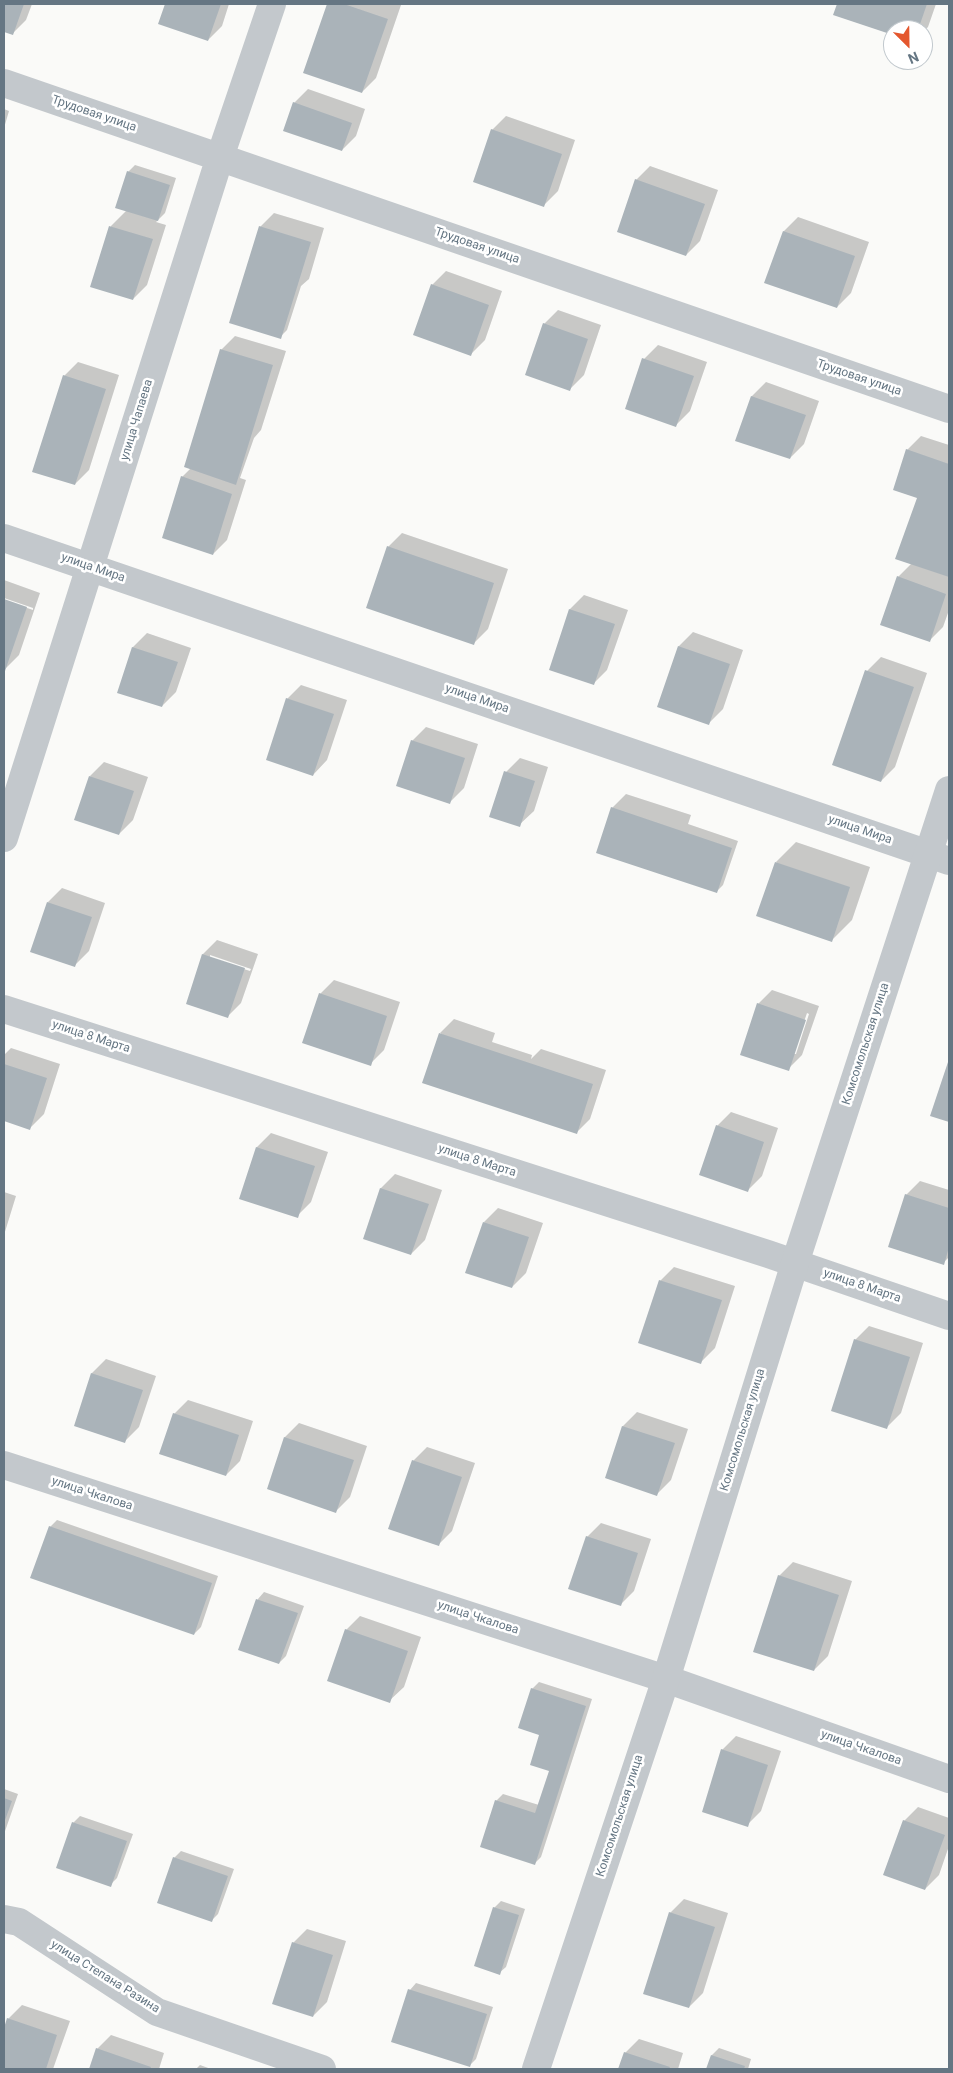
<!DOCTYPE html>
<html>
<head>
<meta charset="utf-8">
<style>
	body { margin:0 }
	#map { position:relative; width:953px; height:2073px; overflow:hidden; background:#fafaf8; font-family:Roboto,sans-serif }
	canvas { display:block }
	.frame { position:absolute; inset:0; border:5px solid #657683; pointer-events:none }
	.north { position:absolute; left:883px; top:20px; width:50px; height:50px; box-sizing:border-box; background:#fff; border:1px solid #c1c8cd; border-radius:50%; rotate:157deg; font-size:14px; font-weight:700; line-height:20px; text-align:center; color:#657683 }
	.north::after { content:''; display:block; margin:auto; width:18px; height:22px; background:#e4572e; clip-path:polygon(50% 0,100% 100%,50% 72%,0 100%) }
</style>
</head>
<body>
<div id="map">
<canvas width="953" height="2073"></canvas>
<div class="frame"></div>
<div class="north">N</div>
</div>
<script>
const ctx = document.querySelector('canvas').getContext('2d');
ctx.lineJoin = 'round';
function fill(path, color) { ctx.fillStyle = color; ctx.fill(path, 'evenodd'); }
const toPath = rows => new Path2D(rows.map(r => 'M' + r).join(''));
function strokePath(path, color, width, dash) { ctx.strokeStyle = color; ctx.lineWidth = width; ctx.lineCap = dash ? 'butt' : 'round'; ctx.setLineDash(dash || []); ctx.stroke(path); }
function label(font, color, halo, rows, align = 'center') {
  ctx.font = font + ' Roboto,sans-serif'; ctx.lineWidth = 5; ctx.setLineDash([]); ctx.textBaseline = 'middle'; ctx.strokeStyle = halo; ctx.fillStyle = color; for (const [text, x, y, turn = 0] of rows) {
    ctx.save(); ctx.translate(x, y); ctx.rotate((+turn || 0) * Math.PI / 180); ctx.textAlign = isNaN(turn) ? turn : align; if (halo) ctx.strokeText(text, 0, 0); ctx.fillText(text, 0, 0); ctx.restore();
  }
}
fill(toPath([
	[4,4,32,4,26,20,12,34,4,31],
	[166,4,229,4,222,26,208,40,159,23],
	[328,4,401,5,376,78,362,92,305,72],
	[838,4,936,4,928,27,923,32,923,30,893,30,893,34,835,14],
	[308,89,365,109,356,136,342,150,294,103],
	[4,109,9,111,4,128],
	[506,116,575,140,558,191,544,205,492,130],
	[135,165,176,178,165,213,156,222,166,225,147,285,133,299,92,286,111,226,127,210,128,172],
	[650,166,718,190,700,241,686,255,636,180],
	[274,213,324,228,309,279,301,286,287,330,280,337,260,227],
	[798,217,869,242,851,293,837,307,766,282,784,231],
	[446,271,502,291,485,340,471,354,432,285],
	[558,310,601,325,584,375,570,389,544,324],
	[235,336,286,351,261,430,254,438,240,478,246,480,227,540,213,554,182,477,191,468,221,350],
	[658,345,707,362,690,411,676,425,644,359],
	[78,362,119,375,89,470,75,484,64,376],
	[766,382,819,401,804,444,790,458,737,440,752,396],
	[921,436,949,445,949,610,943,627,929,641,898,577,912,563,918,497,907,450],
	[402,533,508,569,488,629,474,643,388,547],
	[4,580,40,593,19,655,5,669,4,600,33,610,33,608,4,598],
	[584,595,628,610,607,670,593,684,550,669,570,609],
	[693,632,743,650,723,709,709,723,658,706,679,646],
	[147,633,191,648,176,692,162,706,118,692,133,647],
	[881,657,927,673,895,767,881,781,867,671],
	[301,685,347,700,327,760,313,775,287,699],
	[426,727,478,744,464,788,450,802,412,741],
	[520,758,548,767,534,811,519,825,506,772],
	[104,762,148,777,133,820,119,834,90,776],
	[626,794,691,815,688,824,738,841,723,885,716,892,612,808],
	[796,842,870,867,852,920,832,940,776,862],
	[62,888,105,903,89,951,75,965,48,902],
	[217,940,258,954,241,1003,227,1017,187,1003,203,954],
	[210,955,251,969,250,971,210,958],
	[334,980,400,1002,384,1050,370,1064,320,994],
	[772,990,819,1006,802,1055,788,1069,758,1004],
	[807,1013,809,1014,796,1054,793,1054],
	[454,1019,495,1033,492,1042,532,1055,531,1059,541,1049,606,1070,590,1119,576,1133,440,1033],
	[11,1048,60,1064,44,1114,30,1128,4,1119,4,1055],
	[949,1062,949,1121,932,1115],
	[731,1112,778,1128,762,1176,748,1190,717,1126],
	[271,1133,328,1152,311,1202,297,1216,241,1198,257,1147],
	[395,1174,442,1190,425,1240,411,1254,364,1238,381,1188],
	[920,1181,949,1190,949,1257,943,1263,906,1195],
	[4,1192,16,1196,4,1235],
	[498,1208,543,1223,526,1273,512,1287,484,1222],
	[674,1267,735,1286,715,1348,701,1362,660,1281],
	[869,1326,923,1343,901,1413,887,1427,855,1340],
	[106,1359,156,1376,139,1427,125,1441,75,1425,92,1373],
	[188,1400,253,1421,240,1461,226,1475,174,1414],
	[637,1412,688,1429,671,1480,657,1494,606,1478,623,1426],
	[299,1423,367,1446,350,1497,336,1511,268,1489,285,1437],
	[427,1447,475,1463,452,1531,438,1545,413,1461],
	[57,1520,218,1576,201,1627,194,1634,50,1527],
	[601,1523,651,1539,634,1591,620,1605,587,1537],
	[793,1562,852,1581,828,1656,814,1670,779,1576],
	[264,1592,304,1606,286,1656,279,1663,240,1649,258,1599],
	[360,1616,421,1637,404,1687,389,1701,346,1630],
	[539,1682,592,1699,541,1857,535,1863,496,1801,503,1794,539,1805,550,1770,532,1689],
	[736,1736,781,1751,761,1811,747,1825,722,1750],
	[4,1789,18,1794,4,1834],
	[918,1807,949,1818,949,1846,939,1875,925,1889,904,1821],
	[80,1816,133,1834,117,1878,110,1885,73,1823],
	[181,1851,234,1869,218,1914,211,1921,174,1858],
	[684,1899,728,1913,703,1993,689,2007,670,1913],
	[501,1901,525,1909,506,1967,499,1973,494,1908],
	[307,1929,346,1941,327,2002,313,2016,293,1943],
	[416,1983,493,2007,476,2059,469,2066,410,1990],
	[22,2005,70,2021,53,2069,4,2069,4,2032,8,2019],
	[111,2035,164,2053,159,2069,90,2069,97,2049],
	[639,2039,683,2053,678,2069,620,2069,625,2053],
	[719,2048,751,2059,748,2069,707,2069,712,2055],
	[200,2065,211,2069,196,2069]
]), '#0003');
fill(toPath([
	[4,4,24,4,13,35,4,32],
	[165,4,221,4,208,41,158,24],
	[327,4,344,4,388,19,362,93,303,73],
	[837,4,927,4,918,30,893,30,893,35,833,15],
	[293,102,352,123,342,151,283,131],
	[491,129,562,154,544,207,473,182],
	[127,171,170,185,158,221,115,208],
	[635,179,705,204,686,256,617,232],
	[109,226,153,239,133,300,90,287],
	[259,226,311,242,281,339,229,323],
	[783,231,855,256,837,308,764,283],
	[431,284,489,305,471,356,413,335],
	[543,323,588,339,570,391,525,375],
	[220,349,273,365,236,485,184,467],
	[642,358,694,376,676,427,625,409],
	[63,375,106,389,75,485,32,472],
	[751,396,806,415,790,459,735,441],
	[906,449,949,464,949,577,895,559,917,498,893,490],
	[181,476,232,494,213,555,162,538],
	[387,546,494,583,474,645,366,608],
	[897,576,946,594,930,642,880,625],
	[4,599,27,607,4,674],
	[569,609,615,624,594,685,549,670],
	[678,646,730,664,709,725,657,707],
	[132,647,178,662,162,707,117,693],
	[865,670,914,687,881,782,832,765],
	[286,698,334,714,313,776,266,760],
	[411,740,465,758,450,804,396,786],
	[504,771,535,781,520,827,489,817],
	[89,776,134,791,119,835,74,820],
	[611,807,732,848,717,893,596,853],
	[775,862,850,887,832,942,756,916],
	[47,902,92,917,75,967,30,952],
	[202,954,245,968,228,1018,186,1004],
	[319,993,387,1016,371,1066,302,1043],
	[757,1003,806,1020,789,1071,740,1055],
	[439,1033,593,1084,577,1134,422,1083],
	[949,1059,949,1122,930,1116],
	[4,1064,47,1078,30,1130,4,1121],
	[716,1125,764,1142,748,1192,699,1175],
	[256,1147,315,1166,298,1218,239,1199],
	[380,1188,429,1204,411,1255,363,1239],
	[905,1194,949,1208,949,1247,944,1265,888,1247],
	[483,1222,529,1237,512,1288,465,1273],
	[659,1280,722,1300,701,1364,638,1343],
	[854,1339,910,1357,887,1429,831,1411],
	[91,1373,143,1390,125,1443,74,1426],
	[173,1413,239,1435,226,1476,159,1454],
	[622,1426,675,1443,657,1496,605,1478],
	[284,1437,354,1460,336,1513,267,1489],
	[412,1460,462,1477,439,1546,388,1529],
	[49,1526,212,1583,194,1635,30,1578],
	[586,1536,638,1553,621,1606,568,1589],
	[778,1575,839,1595,814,1671,753,1652],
	[256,1599,298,1613,279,1664,238,1650],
	[345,1629,408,1651,390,1703,327,1681],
	[531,1688,586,1706,535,1865,480,1847,495,1800,535,1813,549,1771,530,1765,539,1735,518,1728],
	[721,1749,768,1765,748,1827,702,1812],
	[4,1798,12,1801,4,1823],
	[903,1820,945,1835,925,1890,883,1875],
	[72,1822,127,1841,111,1887,56,1868],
	[173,1857,228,1876,212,1922,157,1903],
	[493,1907,519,1915,500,1975,474,1966],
	[669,1912,715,1927,689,2008,643,1994],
	[292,1942,333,1955,313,2017,272,2004],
	[408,1989,487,2014,470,2067,391,2042],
	[7,2018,57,2035,46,2069,4,2069,4,2028],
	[96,2048,151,2067,150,2069,89,2069],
	[624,2052,670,2067,669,2069,618,2069],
	[711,2055,745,2066,744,2069,706,2069]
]), '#aab3b9');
strokePath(toPath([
	[4,83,949,409],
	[4,538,949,861],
	[4,838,220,157,272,4],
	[4,1009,768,1254,949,1316],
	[4,1465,666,1679,949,1779],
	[4,1919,19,1922,157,2012,322,2069]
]), '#c3c8cc', 28);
strokePath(toPath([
	[536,2069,666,1679,795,1263,949,790]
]), '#c3c8cc', 28);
label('12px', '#657683', '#fff', [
	["Трудовая улица",94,114,19],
	["Трудовая улица",477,246,19],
	["Трудовая улица",859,378,19],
	["улица Чапаева",137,420,-73],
	["улица Мира",93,568,19],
	["улица Мира",477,699,19],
	["улица Мира",860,830,19],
	["улица 8 Марта",91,1037,18],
	["Комсомольская улица",866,1044,-72],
	["улица 8 Марта",477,1161,18],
	["улица 8 Марта",862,1286,19],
	["Комсомольская улица",743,1430,-73],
	["улица Чкалова",92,1494,18],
	["улица Чкалова",478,1618,18],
	["улица Чкалова",861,1748,19],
	["Комсомольская улица",620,1816,-72],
	["улица Степана Разина",105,1977,32]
]);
</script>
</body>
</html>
